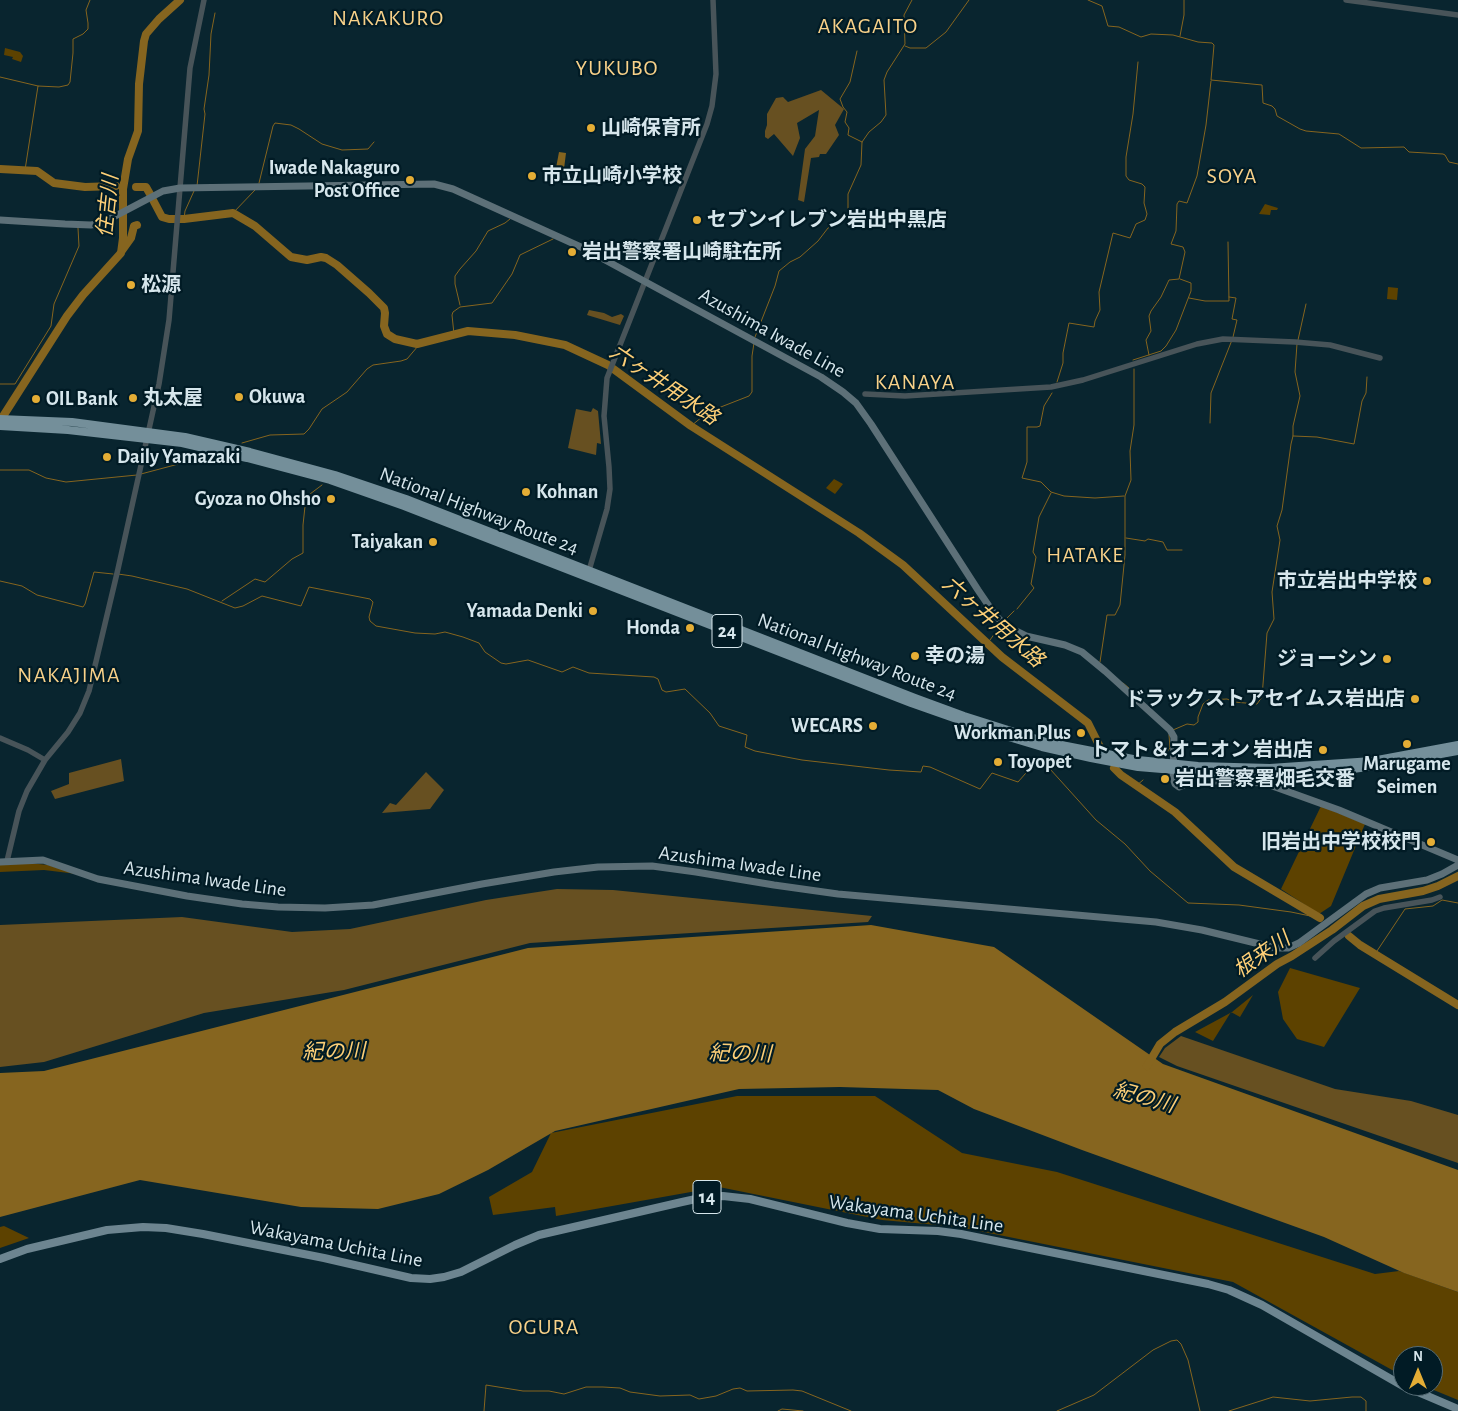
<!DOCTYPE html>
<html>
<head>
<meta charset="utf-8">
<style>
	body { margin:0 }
	#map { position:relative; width:1458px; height:1411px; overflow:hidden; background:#09252f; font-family:"Alegreya Sans",sans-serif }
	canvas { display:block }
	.north { position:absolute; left:1393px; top:1346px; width:50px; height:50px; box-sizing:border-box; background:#011b25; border:1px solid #566c75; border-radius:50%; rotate:0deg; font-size:14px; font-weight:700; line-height:20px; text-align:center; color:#d6e6ec }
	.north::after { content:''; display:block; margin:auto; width:18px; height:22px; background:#e4ad35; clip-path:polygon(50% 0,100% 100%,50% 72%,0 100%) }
</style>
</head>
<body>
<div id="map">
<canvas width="1458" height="1411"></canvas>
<div class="north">N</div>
</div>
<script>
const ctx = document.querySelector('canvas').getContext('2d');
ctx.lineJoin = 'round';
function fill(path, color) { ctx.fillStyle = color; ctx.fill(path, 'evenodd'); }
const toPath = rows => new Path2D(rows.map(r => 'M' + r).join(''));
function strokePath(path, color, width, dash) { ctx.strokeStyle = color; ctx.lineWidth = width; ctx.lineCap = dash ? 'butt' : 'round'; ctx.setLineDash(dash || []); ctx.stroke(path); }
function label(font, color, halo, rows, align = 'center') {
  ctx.font = font + ' "Alegreya Sans","Noto Sans JP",sans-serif'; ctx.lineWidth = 4.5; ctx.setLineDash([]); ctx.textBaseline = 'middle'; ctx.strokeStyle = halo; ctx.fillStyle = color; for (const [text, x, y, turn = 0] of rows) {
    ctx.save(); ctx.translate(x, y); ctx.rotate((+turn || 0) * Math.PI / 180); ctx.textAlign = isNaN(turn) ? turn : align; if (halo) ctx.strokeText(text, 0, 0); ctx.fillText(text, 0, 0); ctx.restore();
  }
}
fill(toPath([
	[5,48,20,52,23,56,21,62,12,59,13,57,4,55],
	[1265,204,1278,208,1277,210,1271,210,1270,215,1259,214],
	[1388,287,1398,288,1397,300,1387,299],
	[834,479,843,484,835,494,826,488],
	[1321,806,1365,824,1331,906,1319,914,1281,889],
	[29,863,48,865,77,874,44,870,0,872,0,865],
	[1290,968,1360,988,1324,1047,1297,1039,1283,1019,1278,992],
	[1253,995,1240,1017,1231,1012,1213,1041,1195,1032,1232,1012],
	[737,1096,875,1096,962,1153,1057,1172,1375,1274,1399,1271,1458,1292,1458,1400,1424,1386,1433,1386,1433,1356,1403,1356,1403,1376,1233,1282,959,1227,882,1220,719,1187,556,1216,555,1207,493,1215,489,1197,532,1172,551,1133],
	[4,1226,29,1238,0,1248,0,1227]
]), '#5d4200');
fill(toPath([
	[821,90,844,109,835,125,839,135,826,154,820,154,819,157,811,158,804,202,798,200,805,149,815,136,819,110,797,123,800,138,793,156,774,134,768,139,765,137,765,131,767,125,767,114,776,98,783,97,788,102],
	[589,310,604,313,612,317,621,314,624,316,620,325,587,315],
	[593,408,598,411,601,444,597,443,596,455,568,448,576,409,591,412],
	[121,759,124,781,55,799,51,791,69,784,69,773],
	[426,772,444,790,430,809,382,813,390,803,396,805],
	[557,889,613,890,872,916,868,922,530,943,344,990,204,1013,44,1062,0,1067,0,925,182,917,292,932,350,929,486,900],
	[1181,1036,1335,1089,1411,1101,1458,1115,1458,1163,1177,1066,1159,1057,1165,1048]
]), '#675021');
fill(toPath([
	[559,152,566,153,564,169,556,168],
	[871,925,994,947,1163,1064,1458,1170,1458,1292,1404,1273,1324,1237,1082,1150,974,1109,938,1090,840,1087,739,1089,555,1131,488,1170,439,1194,378,1209,301,1207,140,1180,0,1217,0,1073,44,1071,528,948]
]), '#86651f');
strokePath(toPath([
	[1088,0,1102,6,1108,26,1119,27,1141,37,1151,34,1173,35,1198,42,1212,43,1214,45,1211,80,1262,85,1263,103,1272,106,1275,109,1277,116,1300,129,1306,131,1339,134,1361,148,1404,147,1409,152,1443,154,1445,155,1449,162,1458,164],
	[1180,36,1184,15,1184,0],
	[905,46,910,48,926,48,946,32,969,0],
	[857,51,850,82,840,99,843,107,847,112,845,122,849,128,848,135,862,142],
	[0,77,38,86],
	[25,170,38,86,59,87,68,85,70,82,73,53,73,39,83,34,88,29,88,23,86,10,90,0],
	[259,183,273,126,275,123,291,125,299,129,322,144,342,150,368,149,374,142],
	[197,186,205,114,204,109,209,75,211,34,215,13],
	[233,213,255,190],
	[184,219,185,211,194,191],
	[1229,297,1236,298,1232,319,1237,320,1233,337],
	[1189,298,1205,301,1229,301,1228,242],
	[460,305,455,284,455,276,460,269,476,251,488,231,505,223,510,219],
	[454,334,452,315,453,312,460,307,492,303,512,274,520,255,553,239],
	[755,337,775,286,779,271,790,262,800,257,818,241,828,228,843,221,848,215,848,194,861,165,862,142,869,132,881,122,886,115,884,80,887,72,905,44,904,15,912,0],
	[1298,340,1306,304],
	[1149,355,1146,340,1151,331,1149,316,1151,311,1161,297,1169,280,1179,279,1185,252,1183,247,1171,244,1176,231,1177,204,1179,201,1187,203,1197,176,1206,125,1211,81],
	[1133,360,1161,351,1166,346,1176,330,1191,291,1191,283,1180,279],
	[1057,382,1063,363,1063,353,1069,323,1094,327,1095,321,1100,310,1099,292,1113,233,1130,238,1136,224,1145,220,1147,214,1144,203,1145,187,1142,184,1129,180,1126,176,1126,157,1133,114,1138,62],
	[0,384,15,384,51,326,54,304,79,246,78,228],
	[1052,393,1044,406,1040,426,1037,427,1027,427,1027,462,1022,478,1041,482,1051,492,1064,496,1095,498,1124,496],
	[1210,423,1211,393,1232,340],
	[691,426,708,412,749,396,752,392,752,356,754,343],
	[1293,436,1317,437,1354,444,1362,401,1366,393,1367,377],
	[242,443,270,435,304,434,309,429,322,409,347,392,367,369,373,365,401,361,407,359,418,346,417,344],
	[0,470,29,470,46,478,66,482,137,475],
	[141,474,205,457],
	[1126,538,1145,541,1148,539,1163,542,1167,550,1182,550],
	[118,574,132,576,187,589,235,608,243,606,262,596,301,606,309,587,370,599,373,602,369,617,370,621,376,626,415,633,435,634,445,632,463,637,479,643,485,652,501,663,506,664,528,660,562,672,573,667,589,673,654,677,658,679,662,690,666,692,685,689,710,713,719,726,747,735,745,747,755,751,802,760,889,770,921,772,923,766,930,767,980,789,992,773,1018,782,1033,765,1041,759,1096,820,1125,844,1150,871,1188,903,1239,905,1291,912,1320,918],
	[0,581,22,586,37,595,83,607,85,604,94,572,113,574],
	[222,601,255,579,265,582,292,559,303,553,303,525,306,497,322,485],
	[1017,609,1034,588,1031,584,1036,557,1033,552,1039,517,1051,493],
	[1004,621,1014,611],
	[987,644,1001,625],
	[1100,662,1107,615,1115,615,1120,605,1125,555,1125,496,1131,480,1130,451,1134,425,1134,369],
	[1123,683,1129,688],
	[1173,730,1187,724,1194,725,1198,722,1198,717,1203,704,1208,700,1227,699,1234,702,1257,704,1262,697,1267,633,1274,619,1272,592,1280,540,1277,526,1282,510,1291,444,1293,436,1293,426,1300,396,1295,372,1297,344],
	[1163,757,1170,748,1169,735],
	[1136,786,1143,780],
	[1375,954,1405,909,1433,906,1442,900,1458,903],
	[484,1411,486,1385,523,1391,549,1391,564,1394,586,1387,603,1387,620,1388,630,1392,660,1396,690,1395,699,1399,716,1396,733,1389,740,1388,747,1391,793,1390,802,1391,851,1411],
	[778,1411,782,1409,803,1411],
	[1057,1411,1094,1395,1153,1350,1171,1341,1177,1340,1181,1344,1188,1360,1200,1411],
	[1229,1411,1273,1397,1310,1401,1352,1397,1361,1397,1366,1401,1366,1411]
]), '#86651f', 1);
strokePath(toPath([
	[0,169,37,171,54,183,85,187,116,186],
	[136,187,146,187,150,194],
	[153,200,162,217,169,219,184,219,233,213,255,226,291,257,307,260,321,257,326,258,337,265,369,293,384,308,385,313,384,326,387,334,395,339,417,344,468,331,515,335,565,345,608,365,691,426,859,533,903,565,1002,657,1088,723,1100,747],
	[121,252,131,238,134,226,137,225],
	[0,421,67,316,83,295,121,253,123,238,123,189,128,159,138,131,139,84,144,41,146,34,159,19,180,0],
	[1114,768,1121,775,1175,812,1234,867,1320,918],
	[1349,936,1360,945,1458,1005],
	[1147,1066,1160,1044,1175,1032,1225,1002,1277,964,1292,956,1332,930,1363,906,1379,899,1423,891,1438,886,1458,876]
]), '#86651f', 8);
strokePath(toPath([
	[1346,0,1458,15],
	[865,394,905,396,1051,387,1083,380,1197,344,1223,339,1295,342,1330,345,1380,358],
	[588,574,607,509,610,489,609,467,604,416,607,378,707,124,712,106,716,74,713,0],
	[0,738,28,750,45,760],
	[7,861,19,811,27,791,45,760,68,732,80,713,89,691,118,569,159,384,169,320,190,68,204,0],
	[1315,958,1334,941,1375,911,1384,908,1432,900,1440,897]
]), '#485459', 5.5);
strokePath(toPath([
	[0,220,65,224,91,225,102,223,163,191,180,188,434,184,453,189,583,248,821,377,843,392,856,403,871,424,978,590,995,615,1006,626,1026,636,1065,645,1082,652,1105,671,1170,730,1174,737,1173,778,1175,784,1179,787,1195,780,1264,783,1339,810,1458,860],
	[0,862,43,860,98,879,187,896,242,904,278,907,325,908,373,905,482,884,554,872,598,867,652,866,696,872,774,885,838,894,1156,922,1202,930,1276,948,1288,948,1299,943,1366,894,1380,888,1427,880,1442,874,1458,865]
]), '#5d7078', 7);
strokePath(toPath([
	[0,1259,27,1249,107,1230,143,1227,166,1228,203,1234,324,1258,411,1278,430,1279,444,1277,461,1272,515,1245,539,1235,682,1202,705,1197,723,1196,750,1199,847,1223,880,1229,938,1231,961,1234,1208,1284,1229,1290,1262,1305,1403,1386],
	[1404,1386,1458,1409]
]), '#6d8590', 8);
strokePath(toPath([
	[0,419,72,422,185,437,250,452,335,475,406,499,915,698,964,716,1046,742,1138,760,1198,766,1270,768,1372,761,1458,745],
	[0,426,68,430,182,443,247,458,330,480,404,506,911,703,1002,735,1042,747,1091,758,1138,767,1222,774,1270,775,1338,771,1375,766,1458,751]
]), '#748f9a', 8);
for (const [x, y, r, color] of [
	[591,128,5,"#e4ad35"],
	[532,176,5,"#e4ad35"],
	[410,180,5,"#e4ad35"],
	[697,220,5,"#e4ad35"],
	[572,252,5,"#e4ad35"],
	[131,285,5,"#e4ad35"],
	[239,397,5,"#e4ad35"],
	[133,398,5,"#e4ad35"],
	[36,399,5,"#e4ad35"],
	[107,457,5,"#e4ad35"],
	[526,492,5,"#e4ad35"],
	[331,499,5,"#e4ad35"],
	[433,542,5,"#e4ad35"],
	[1427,581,5,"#e4ad35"],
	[593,611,5,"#e4ad35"],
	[690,628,5,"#e4ad35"],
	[915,656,5,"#e4ad35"],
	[1387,659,5,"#e4ad35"],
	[1415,699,5,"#e4ad35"],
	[873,726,5,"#e4ad35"],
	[1081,733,5,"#e4ad35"],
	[1407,744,5,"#e4ad35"],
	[1323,750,5,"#e4ad35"],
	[998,762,5,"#e4ad35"],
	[1165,779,5,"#e4ad35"],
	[1431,842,5,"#e4ad35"]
]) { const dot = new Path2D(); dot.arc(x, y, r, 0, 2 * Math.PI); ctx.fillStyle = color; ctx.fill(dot); strokePath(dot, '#011b25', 2); }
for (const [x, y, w] of [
	[727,631,30],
	[707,1197,28]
]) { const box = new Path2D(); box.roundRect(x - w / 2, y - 16.5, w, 33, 4); ctx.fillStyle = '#011b25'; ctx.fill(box); strokePath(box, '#d6e6ec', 1); }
label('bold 19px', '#d6e6ec', null, [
	["24",727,631],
	["14",707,1197]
]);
label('bold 20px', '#d6e6ec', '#011b25', [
	["山崎保育所",601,128],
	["Iwade Nakaguro",400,168,"right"],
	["Post Office",400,191,"right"],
	["市立山崎小学校",542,176],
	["セブンイレブン岩出中黒店",707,220],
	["岩出警察署山崎駐在所",582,252],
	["松源",141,285],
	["Okuwa",249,397],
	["丸太屋",143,398],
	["OIL Bank",46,399],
	["Daily Yamazaki",117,457],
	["Kohnan",536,492],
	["Gyoza no Ohsho",321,499,"right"],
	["Taiyakan",423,542,"right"],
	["市立岩出中学校",1417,581,"right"],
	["Yamada Denki",583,611,"right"],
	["Honda",680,628,"right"],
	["幸の湯",925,656],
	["ジョーシン",1377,659,"right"],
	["ドラックストアセイムス岩出店",1405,699,"right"],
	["WECARS",863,726,"right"],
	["Workman Plus",1071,733,"right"],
	["トマト＆オニオン 岩出店",1313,750,"right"],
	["Toyopet",1008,762],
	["Marugame",1407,764,"center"],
	["Seimen",1407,787,"center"],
	["岩出警察署畑毛交番",1175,779],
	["旧岩出中学校校門",1421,842,"right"]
], 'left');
label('20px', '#d6e6ec', '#011b25', [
	["Azushima Iwade Line",772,333,29],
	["National Highway Route 24",479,511,21],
	["National Highway Route 24",857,657,21],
	["Azushima Iwade Line",740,864,8],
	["Azushima Iwade Line",205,879,8],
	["Wakayama Uchita Line",916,1214,8],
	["Wakayama Uchita Line",336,1244,11]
]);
label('italic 21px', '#fdcf77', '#011b25', [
	["住吉川",108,206,-84],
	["六ヶ井用水路",664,385,34],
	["六ヶ井用水路",993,622,41],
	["根来川",1262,955,-35],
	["紀の川",334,1052,-1],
	["紀の川",740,1054,1],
	["紀の川",1144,1098,15]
]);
ctx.letterSpacing = '1px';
label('22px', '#f8d189', '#011b25', [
	["NAKAKURO",388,18],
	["AKAGAITO",868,26],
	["YUKUBO",617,68],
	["SOYA",1232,176],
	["KANAYA",915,382],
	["HATAKE",1085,555],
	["NAKAJIMA",69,675],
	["OGURA",544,1327]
]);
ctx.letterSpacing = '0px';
</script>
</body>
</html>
